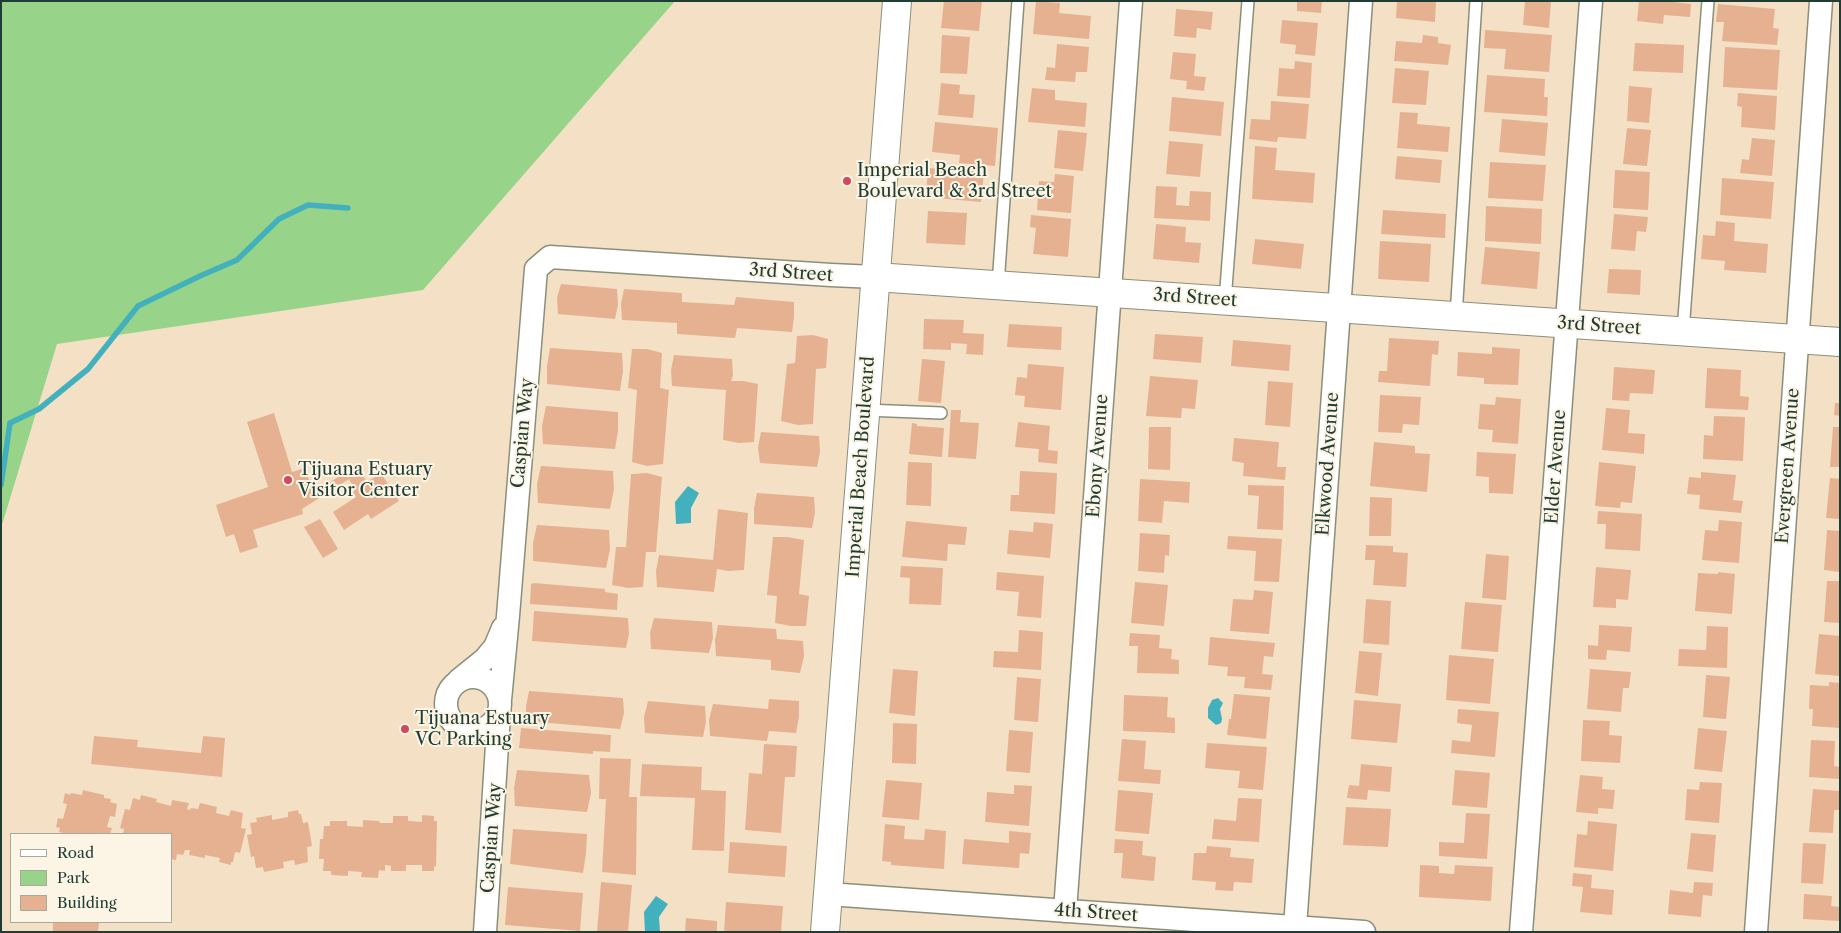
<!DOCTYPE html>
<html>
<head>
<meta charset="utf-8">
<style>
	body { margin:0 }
	#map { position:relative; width:1841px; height:933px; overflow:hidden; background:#f4e1c5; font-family:"Libre Caslon Text",serif }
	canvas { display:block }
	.frame { position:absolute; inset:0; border:2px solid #1f3d34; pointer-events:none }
	.legend { position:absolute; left:10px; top:833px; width:162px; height:90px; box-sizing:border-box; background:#fcf5e5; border:1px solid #a4ab9e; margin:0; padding:6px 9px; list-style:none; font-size:15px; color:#1f3d34 }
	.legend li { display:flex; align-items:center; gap:10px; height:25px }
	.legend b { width:25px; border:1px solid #a4ab9e }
</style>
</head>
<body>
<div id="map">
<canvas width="1841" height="933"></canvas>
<div class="frame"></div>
<ul class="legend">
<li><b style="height:6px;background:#fff"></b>Road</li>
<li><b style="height:14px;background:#97d388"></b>Park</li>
<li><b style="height:14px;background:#e5b191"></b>Building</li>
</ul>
</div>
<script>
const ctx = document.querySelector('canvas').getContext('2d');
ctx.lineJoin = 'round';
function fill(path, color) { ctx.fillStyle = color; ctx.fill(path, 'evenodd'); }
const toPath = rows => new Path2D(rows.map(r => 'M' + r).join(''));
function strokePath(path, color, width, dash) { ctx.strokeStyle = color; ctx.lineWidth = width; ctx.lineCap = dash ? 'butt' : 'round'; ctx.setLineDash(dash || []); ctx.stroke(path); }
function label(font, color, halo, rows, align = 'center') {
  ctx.font = font + ' "Libre Caslon Text",serif'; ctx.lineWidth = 4; ctx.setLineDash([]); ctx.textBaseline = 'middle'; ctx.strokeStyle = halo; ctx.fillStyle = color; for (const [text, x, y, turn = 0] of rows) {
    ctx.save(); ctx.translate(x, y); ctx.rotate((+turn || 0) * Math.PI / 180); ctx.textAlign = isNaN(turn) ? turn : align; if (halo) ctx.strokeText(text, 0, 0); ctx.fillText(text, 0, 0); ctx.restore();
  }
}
fill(toPath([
	[1,1,675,1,423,290,57,344,1,528]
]), '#97d388');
fill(toPath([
	[688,486,699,493,691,508,691,523,676,524,675,502],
	[1218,698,1223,703,1220,709,1222,719,1221,723,1216,725,1208,718,1208,708,1212,700],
	[656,896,668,904,659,917,660,932,645,932,644,912]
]), '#42b1bd');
strokePath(toPath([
	[1,485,10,423,39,409,88,369,138,306,200,276,237,260,279,219,308,205,348,208]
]), '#42b1bd', 5.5);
fill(toPath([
	[944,1,982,1,979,31,941,28],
	[1036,1,1060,3,1059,13,1091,16,1089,39,1033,34],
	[1297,1,1322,1,1321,13,1297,11],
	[1397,1,1436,1,1435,22,1396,18],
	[1525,1,1551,1,1549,28,1523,25],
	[1639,1,1666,1,1691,4,1690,17,1664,15,1663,24,1637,21],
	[1718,4,1775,9,1773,28,1779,29,1777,45,1722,41,1724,22,1716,22],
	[1176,9,1213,12,1211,30,1197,28,1196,38,1174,36],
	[1282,20,1318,23,1315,56,1295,54,1296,45,1280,43],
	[1485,30,1552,35,1549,72,1504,69,1506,49,1484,48],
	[942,35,970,37,967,74,940,73],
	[1423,35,1438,37,1438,43,1451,45,1448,65,1394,61,1396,41,1422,43],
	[1635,43,1684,45,1683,73,1633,71],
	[1057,44,1089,47,1087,72,1076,72,1075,82,1045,80,1047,67,1055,68],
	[1725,47,1780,50,1777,90,1723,87],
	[1173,52,1196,54,1194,76,1206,77,1204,91,1186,89,1187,81,1170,79],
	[1295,61,1312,63,1310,98,1277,96,1279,68,1294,69],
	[1395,68,1429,71,1426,105,1392,103],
	[1487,75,1545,79,1544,97,1548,97,1547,116,1484,112],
	[941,83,960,85,959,94,975,95,973,118,938,115],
	[1629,86,1652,88,1649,123,1627,121],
	[1032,88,1055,90,1055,100,1087,103,1085,127,1028,122],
	[1738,93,1777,96,1775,130,1741,127,1742,107,1737,106],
	[1172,97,1224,102,1221,136,1169,131],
	[1271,101,1309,104,1306,139,1278,137,1277,142,1249,139,1251,119,1270,120],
	[1400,112,1418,113,1417,124,1450,127,1448,152,1397,148],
	[1502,119,1548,123,1545,156,1499,152],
	[935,122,998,128,995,166,959,163,960,155,932,152],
	[1627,128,1651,130,1647,166,1623,164],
	[1058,130,1087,133,1083,171,1054,168],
	[1752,138,1775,140,1772,176,1740,173,1742,159,1749,160],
	[1169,141,1203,144,1200,177,1166,174],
	[1255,146,1277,148,1275,170,1315,173,1313,203,1252,199],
	[1397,156,1442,160,1440,183,1395,179],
	[1490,162,1546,165,1543,201,1488,198],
	[928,168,984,172,981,202,926,197],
	[1615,170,1650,172,1648,210,1613,208],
	[1055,174,1074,176,1071,213,1037,210,1039,181,1054,182],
	[1722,178,1774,182,1771,219,1720,215],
	[1156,186,1177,187,1176,205,1189,206,1190,191,1211,192,1210,221,1154,218],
	[1486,206,1542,209,1541,244,1485,241],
	[1383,210,1446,214,1445,238,1381,234],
	[928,211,967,213,965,245,926,243],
	[1614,214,1648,217,1646,232,1637,231,1635,251,1611,249],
	[1031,215,1071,219,1068,257,1033,254,1036,228,1030,227],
	[1716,221,1735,223,1734,241,1768,244,1766,273,1724,270,1725,261,1701,259,1703,235,1715,236],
	[1156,224,1186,227,1185,242,1201,243,1199,263,1153,259],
	[1255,239,1304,244,1301,269,1252,264],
	[1380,241,1431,244,1429,282,1378,279],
	[1485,247,1540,252,1537,289,1481,284],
	[1609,269,1641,270,1640,295,1607,293],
	[561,284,617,289,618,305,615,319,558,314,557,298],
	[624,289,682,293,682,302,734,305,736,297,794,302,794,317,792,332,737,328,735,338,677,334,677,323,622,320,621,304],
	[924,319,964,320,963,333,984,334,983,355,966,354,967,344,951,343,951,350,923,349],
	[1009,324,1062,327,1061,350,1007,347],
	[1155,334,1203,337,1201,363,1153,359],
	[813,335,828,339,826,368,816,369,813,424,798,425,781,421,787,364,795,363,797,336],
	[1389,338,1439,341,1438,355,1432,354,1430,386,1378,382,1379,371,1387,371],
	[1233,340,1291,345,1289,371,1231,366],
	[1492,347,1520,349,1518,385,1484,384,1484,378,1457,376,1458,352,1492,354],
	[550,348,622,353,623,371,620,391,547,384,547,366],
	[632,349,647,349,662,353,660,388,669,390,663,464,647,466,632,462,637,390,628,388],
	[674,355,732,359,733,375,731,381,743,381,758,384,754,442,739,443,723,440,726,390,672,386,671,370],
	[922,359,945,361,941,403,918,401],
	[1028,364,1064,367,1061,410,1024,407,1025,396,1015,395,1017,377,1027,378],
	[1614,367,1655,370,1653,394,1630,393,1629,401,1612,400],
	[1707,368,1741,370,1740,396,1749,397,1748,410,1705,408],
	[1150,376,1198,380,1195,409,1182,408,1181,418,1146,416],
	[1268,381,1293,383,1290,427,1265,425],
	[1380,395,1421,397,1419,425,1403,424,1402,433,1378,432],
	[1496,397,1521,399,1518,444,1492,442,1493,430,1478,429,1480,404,1495,405],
	[1835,403,1840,403,1840,416,1834,415],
	[546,406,618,412,618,431,615,449,543,444,542,426],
	[1606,408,1630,410,1628,433,1645,434,1644,454,1602,450],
	[951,410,961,410,960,422,979,423,976,459,948,457],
	[274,413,292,472,302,469,317,491,356,465,367,482,381,473,399,501,371,519,368,514,344,530,333,512,356,497,353,492,355,490,349,479,302,509,303,514,253,530,258,547,240,553,234,534,226,537,216,505,268,487,247,422],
	[1714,416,1745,417,1743,461,1703,459,1704,435,1713,436],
	[1018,422,1050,426,1048,450,1058,451,1057,464,1038,462,1039,449,1015,447],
	[912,423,917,424,917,426,944,428,942,457,909,454],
	[1149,427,1171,427,1170,470,1148,469],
	[1833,427,1840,427,1840,467,1830,467],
	[761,432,819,436,820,452,817,467,760,463,758,448],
	[1234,438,1279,442,1277,467,1286,467,1285,480,1243,476,1244,463,1232,461],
	[1374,442,1415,446,1415,453,1430,454,1427,492,1370,486],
	[1477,452,1516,454,1513,494,1489,493,1489,477,1476,476],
	[908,462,932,463,931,506,906,505],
	[1599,462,1636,466,1632,503,1621,502,1620,508,1595,506],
	[541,466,613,471,614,489,610,509,538,503,537,484],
	[1020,471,1057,473,1055,514,1010,511,1011,495,1019,495],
	[1701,472,1736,475,1733,500,1743,501,1741,513,1699,509,1700,495,1687,494,1689,477,1701,478],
	[647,473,662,477,656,552,646,552,643,587,628,588,612,585,616,547,626,547,631,474],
	[1830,478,1840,479,1840,519,1826,518],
	[1140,479,1190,482,1189,503,1164,501,1162,523,1138,521],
	[1248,485,1284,486,1283,530,1257,529,1259,496,1248,495],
	[757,493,814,497,815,512,812,528,754,524,754,508],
	[1370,497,1392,498,1391,536,1369,536],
	[718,509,748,513,744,570,728,571,717,569,714,592,657,587,656,571,659,555,713,560],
	[1598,511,1642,514,1640,551,1605,549,1606,524,1597,524],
	[320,519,338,549,323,558,304,527],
	[1719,520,1742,522,1739,563,1702,560,1705,530,1718,531],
	[906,521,967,527,965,545,948,544,947,561,902,557],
	[1034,522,1053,524,1050,558,1007,554,1009,530,1033,532],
	[537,525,609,530,610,549,606,568,533,561,533,543],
	[1827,530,1840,531,1840,572,1824,570],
	[1140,533,1170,535,1169,556,1165,555,1164,573,1138,571],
	[1228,536,1282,539,1279,582,1254,581,1256,551,1227,549],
	[773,537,787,537,804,540,799,594,809,596,806,626,791,626,775,623,777,596,767,595],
	[1366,545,1393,546,1393,552,1408,553,1406,587,1373,585,1375,560,1365,560],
	[1486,554,1509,556,1506,600,1482,598],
	[901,566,943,568,941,605,909,604,910,578,900,577],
	[1596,567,1631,570,1628,600,1616,599,1616,608,1593,607],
	[997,572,1044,576,1041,618,1017,616,1019,592,996,590],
	[1718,572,1735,574,1732,614,1695,611,1698,573,1718,574],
	[1827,581,1840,581,1840,623,1824,622],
	[1135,582,1168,585,1164,626,1131,623],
	[534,583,605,589,605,592,618,594,617,610,530,604,531,584],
	[1254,590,1273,592,1269,634,1230,631,1233,599,1253,600],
	[1366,599,1391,601,1389,645,1363,643],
	[1465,602,1502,605,1498,652,1461,649],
	[534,611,628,618,629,634,626,648,532,641],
	[654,618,712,622,713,638,709,653,651,649,650,633],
	[718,625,776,629,777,639,803,641,804,656,800,673,771,670,771,660,716,656,715,640],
	[1599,625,1632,627,1630,652,1607,650,1606,660,1588,659,1588,645,1598,646],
	[1707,626,1728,627,1727,668,1678,666,1679,649,1706,650],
	[1019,630,1043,632,1041,670,993,667,994,651,1018,652],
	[1130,633,1160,635,1159,648,1172,649,1171,659,1179,660,1179,674,1137,673,1138,646,1129,646],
	[1819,634,1840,636,1840,676,1815,674],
	[1210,637,1275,643,1273,657,1264,656,1262,674,1273,675,1271,690,1244,688,1245,677,1227,676,1228,667,1208,665],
	[1359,651,1382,653,1378,696,1355,693],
	[1449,655,1494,659,1490,704,1446,700],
	[893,669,918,671,915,716,889,713],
	[1590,669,1631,672,1629,688,1623,688,1621,712,1587,709],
	[1706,675,1730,677,1726,719,1703,717],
	[1017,677,1041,679,1038,722,1014,720],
	[1829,682,1840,683,1840,728,1812,726,1813,709,1809,709,1810,685,1829,686],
	[529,691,623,698,624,713,620,729,526,721,526,706],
	[1234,694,1270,697,1266,739,1227,735,1229,719,1231,719],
	[1124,695,1168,697,1167,717,1175,718,1175,733,1123,731],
	[769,699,799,701,799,717,796,733,769,731,767,741,710,736,709,720,713,704,768,709],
	[1354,700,1401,704,1397,743,1351,739],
	[648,701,705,706,706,722,703,737,645,733,644,717],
	[1458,709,1499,712,1495,757,1451,753,1452,740,1470,742,1472,725,1457,723],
	[1583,720,1610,721,1609,735,1622,736,1620,763,1581,761],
	[893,723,917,724,916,764,892,763],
	[521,728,611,735,610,752,593,751,593,754,519,748],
	[1698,728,1727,731,1722,772,1694,769],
	[1009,730,1033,732,1030,773,1006,771],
	[94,736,138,740,137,747,201,753,203,736,225,738,222,777,91,764],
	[1122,739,1146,741,1144,769,1161,770,1160,784,1118,781],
	[1811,740,1835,741,1834,766,1840,767,1840,779,1809,777],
	[1207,743,1267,747,1263,790,1238,788,1240,771,1205,768],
	[764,744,797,746,795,777,785,777,781,833,745,830,749,773,762,774],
	[600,758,631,759,629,797,637,797,636,875,602,872,606,799,599,799],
	[642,764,702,767,701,790,726,791,724,851,692,850,695,798,640,796],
	[1361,764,1392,767,1390,792,1368,790,1367,800,1347,798,1349,785,1359,786],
	[517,770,589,775,591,793,587,812,515,806,514,788],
	[1455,770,1490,773,1487,808,1452,805],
	[1580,775,1603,777,1602,789,1615,790,1613,809,1598,808,1598,814,1576,812],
	[886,780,922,783,919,820,882,817],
	[1700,782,1722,783,1719,823,1685,820,1687,789,1699,790],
	[1014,785,1032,786,1029,826,985,822,987,792,1014,794],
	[1813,789,1840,791,1840,810,1834,810,1833,833,1809,832],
	[83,790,104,795,104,798,111,799,110,802,117,804,115,817,110,816,107,827,112,828,110,834,67,834,59,832,60,828,56,827,58,818,63,819,67,804,63,803,65,793,70,795,71,793,82,795],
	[1118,790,1153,793,1149,834,1115,831],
	[141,795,157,799,156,802,171,806,172,800,189,803,187,809,190,810,191,808,198,809,200,803,217,807,216,813,229,816,231,810,243,813,241,828,246,829,240,853,235,852,233,862,231,862,231,865,219,862,220,858,205,855,205,858,189,855,190,850,185,850,183,855,177,854,176,860,171,859,171,834,123,834,124,829,120,828,125,809,130,810,133,798,140,800],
	[1238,798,1262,799,1259,842,1212,839,1214,819,1236,821],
	[1346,807,1391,809,1388,847,1343,845],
	[298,810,299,814,301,814,303,823,308,822,312,846,307,847,308,862,295,865,294,860,283,862,284,868,264,872,263,867,256,868,254,856,251,857,247,835,252,834,250,823,257,822,256,818,272,815,272,820,288,817,288,812],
	[1466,813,1490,814,1487,859,1439,856,1439,842,1464,843],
	[422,815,434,816,434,821,437,821,436,867,434,866,434,871,422,871,422,865,406,865,406,871,391,871,391,866,385,865,385,871,379,870,378,878,361,877,362,872,348,871,348,876,331,875,331,871,323,871,324,859,319,859,320,839,323,839,324,826,330,826,330,821,347,821,347,826,363,827,363,820,379,821,380,823,393,823,393,816,408,816,408,821,422,822],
	[1588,821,1617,824,1613,871,1574,867,1577,834,1587,835],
	[885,824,905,826,904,839,924,840,925,829,946,831,944,869,891,865,891,862,882,861],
	[513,829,587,834,586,853,583,873,510,864],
	[1009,831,1031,833,1029,854,1020,853,1019,868,962,864,964,839,1009,843],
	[1691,833,1716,835,1713,872,1687,869],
	[1115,839,1143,841,1142,855,1156,857,1154,881,1121,878,1123,853,1114,853],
	[730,842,787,846,785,877,728,873],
	[1803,843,1826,844,1823,884,1801,883],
	[1207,846,1231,848,1230,857,1254,859,1252,883,1234,882,1233,891,1215,890,1216,882,1192,880,1194,853,1206,853],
	[1420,865,1439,866,1439,873,1454,874,1455,865,1493,867,1491,901,1419,897],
	[1573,873,1592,875,1591,888,1614,890,1612,915,1580,912,1583,887,1572,886],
	[601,882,632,885,628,932,597,932],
	[1694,882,1713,883,1712,896,1703,895,1701,917,1668,914,1670,890,1693,893],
	[508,887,583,893,580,931,505,925],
	[1804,894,1832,896,1831,906,1840,907,1840,921,1803,919],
	[726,902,783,906,781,932,724,932],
	[686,918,717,921,717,932,685,932],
	[53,922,99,922,98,932,53,932]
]), '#e5b191');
const lane = toPath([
	[998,285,1018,1],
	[1225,301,1248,1],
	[1456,316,1476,1],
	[1683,331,1708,1],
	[865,410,941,413]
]);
const street = toPath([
	'446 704a27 27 0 1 1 54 0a27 27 0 1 1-54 0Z',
	[459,680,485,659,495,647,503,628],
	[500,700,508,616,536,269,550,257,831,275,875,277],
	[828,894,1364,932],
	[1065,911,1131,1],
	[1295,927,1361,1],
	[485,932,499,714],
	[1521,932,1591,1],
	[1756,932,1821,1]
]);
const secondary = toPath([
	[875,277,1840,342]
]);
const primary = toPath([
	[825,932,897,1]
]);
strokePath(lane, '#8a8f7c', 14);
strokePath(street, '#8a8f7c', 25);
strokePath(secondary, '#8a8f7c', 30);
strokePath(primary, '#8a8f7c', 30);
strokePath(lane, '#fff', 11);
strokePath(street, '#fff', 22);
strokePath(secondary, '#fff', 28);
strokePath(primary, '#fff', 28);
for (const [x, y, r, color] of [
	[847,181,5,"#d1495b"],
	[288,480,5,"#d1495b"],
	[405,729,5,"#d1495b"]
]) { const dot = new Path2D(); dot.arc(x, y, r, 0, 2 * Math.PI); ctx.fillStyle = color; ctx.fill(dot); strokePath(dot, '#fcf5e5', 2); }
label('18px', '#1f3d34', '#fcf5e5', [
	["Imperial Beach",857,171],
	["Boulevard & 3rd Street",857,192],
	["Tijuana Estuary",298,470],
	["Visitor Center",298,491],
	["Tijuana Estuary",415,719],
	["VC Parking",415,740]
], 'left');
label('18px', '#1f3d34', '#fcf5e5', [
	["3rd Street",791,273,4],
	["3rd Street",1195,298,4],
	["3rd Street",1599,326,4],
	["Caspian Way",523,433,-85],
	["Ebony Avenue",1098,456,-86],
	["Elkwood Avenue",1328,464,-86],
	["Evergreen Avenue",1788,466,-86],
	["Imperial Beach Boulevard",861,467,-86],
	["Elder Avenue",1556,467,-86],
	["Caspian Way",492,838,-86],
	["4th Street",1096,913,4]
]);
</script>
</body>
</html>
